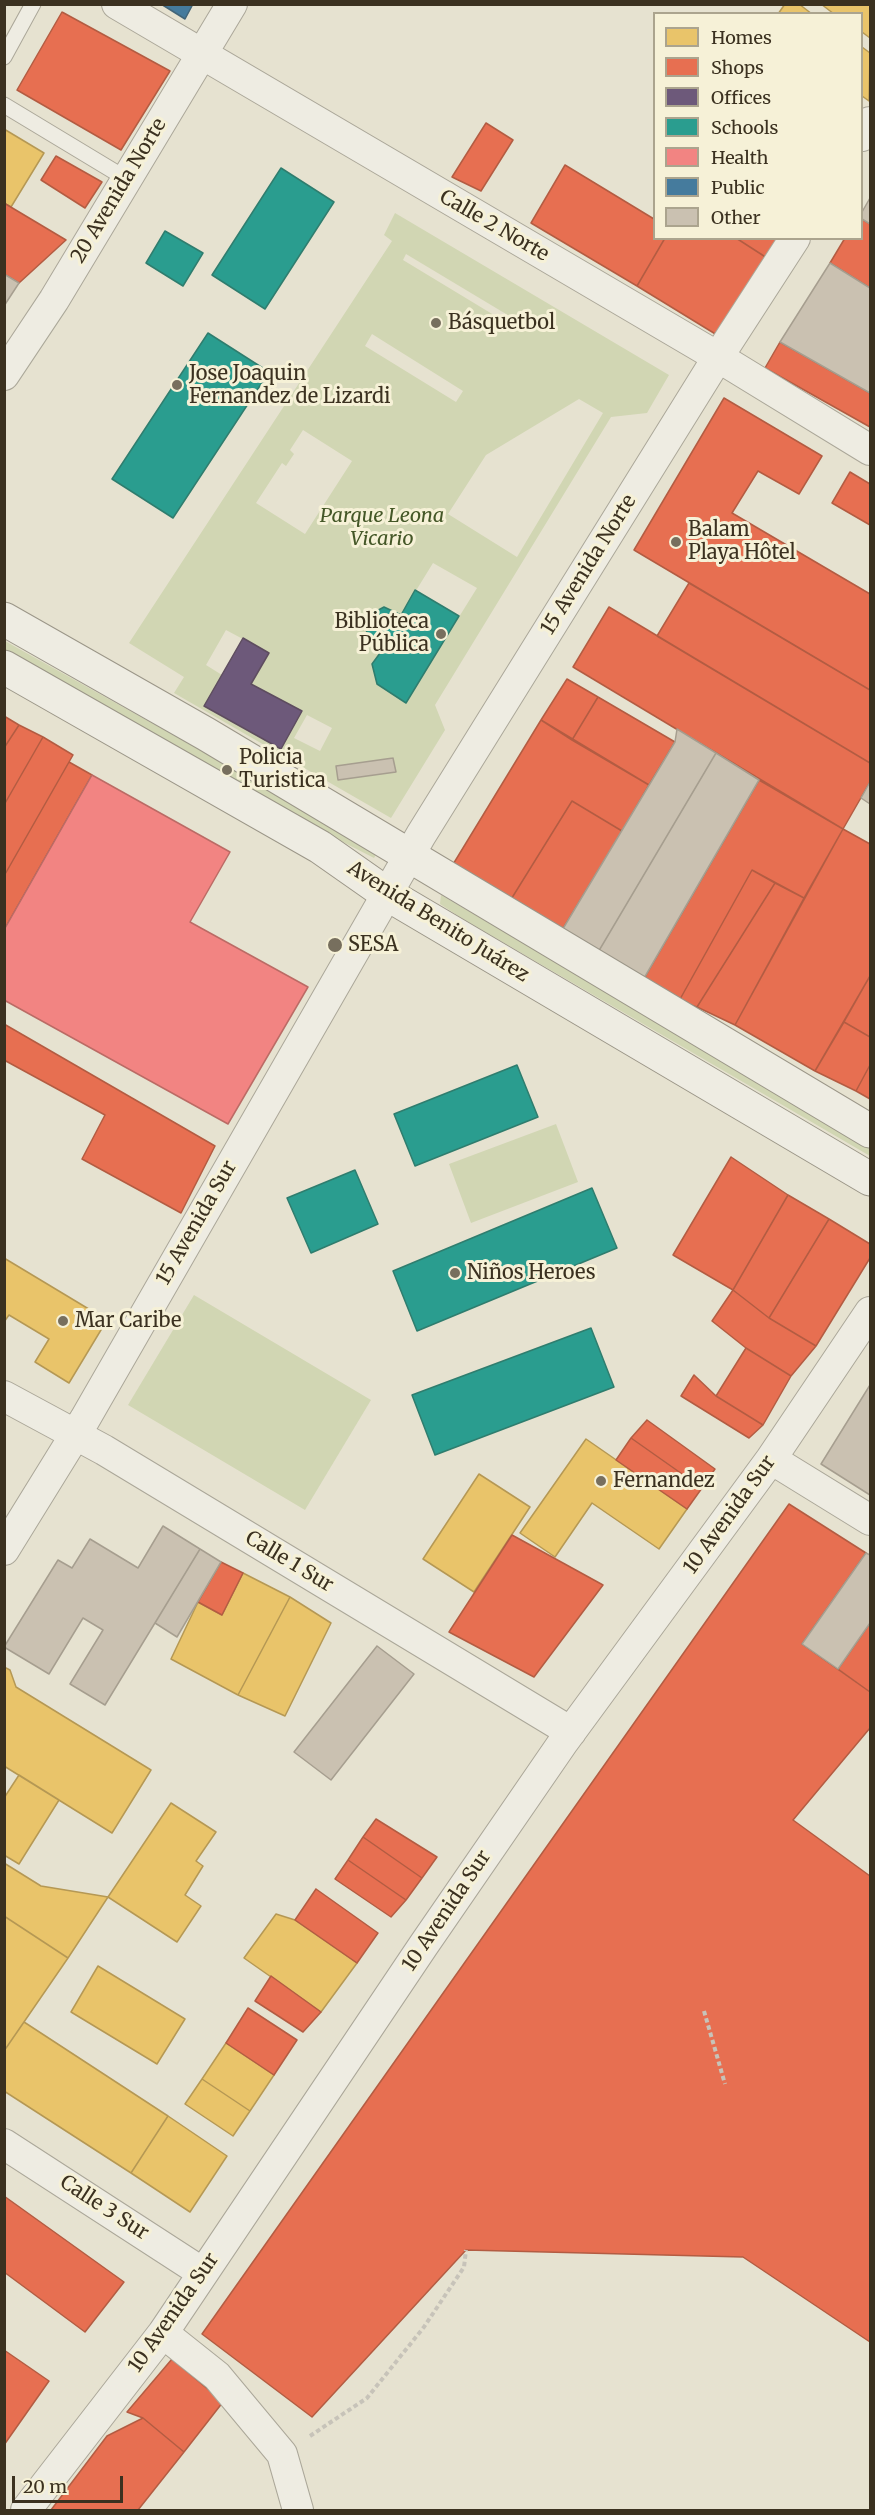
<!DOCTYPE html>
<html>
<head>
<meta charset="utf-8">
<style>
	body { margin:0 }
	#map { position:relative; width:875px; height:2515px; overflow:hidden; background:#e6e2d0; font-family:Merriweather,serif }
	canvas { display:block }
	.frame { position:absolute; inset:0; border:6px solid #3b3120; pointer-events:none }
	.legend { position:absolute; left:653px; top:12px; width:210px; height:228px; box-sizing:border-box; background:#f6f1d7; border:2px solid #aba48e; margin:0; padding:8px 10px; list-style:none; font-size:18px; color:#3b3120 }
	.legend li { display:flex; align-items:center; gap:12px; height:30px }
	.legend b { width:30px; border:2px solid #aba48e }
	.scale { position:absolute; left:12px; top:2476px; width:111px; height:27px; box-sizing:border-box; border:3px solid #3b3120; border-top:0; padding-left:8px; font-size:18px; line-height:21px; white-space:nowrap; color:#3b3120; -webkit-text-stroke:4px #f6f1d7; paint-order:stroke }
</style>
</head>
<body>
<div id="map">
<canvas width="875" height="2515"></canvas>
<div class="frame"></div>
<ul class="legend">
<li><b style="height:16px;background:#e9c46a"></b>Homes</li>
<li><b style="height:16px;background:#e76f51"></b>Shops</li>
<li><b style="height:16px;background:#6d597a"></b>Offices</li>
<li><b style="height:16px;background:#2a9d8f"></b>Schools</li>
<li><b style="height:16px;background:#f28482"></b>Health</li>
<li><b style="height:16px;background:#457b9d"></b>Public</li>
<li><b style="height:16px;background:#cac1b1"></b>Other</li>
</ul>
<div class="scale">20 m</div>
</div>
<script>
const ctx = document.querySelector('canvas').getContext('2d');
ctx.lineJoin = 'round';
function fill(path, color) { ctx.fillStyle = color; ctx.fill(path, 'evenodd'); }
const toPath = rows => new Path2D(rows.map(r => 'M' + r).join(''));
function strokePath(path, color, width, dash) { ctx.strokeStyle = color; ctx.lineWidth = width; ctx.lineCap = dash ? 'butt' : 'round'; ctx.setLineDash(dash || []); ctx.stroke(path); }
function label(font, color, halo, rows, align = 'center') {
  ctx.font = font + ' Merriweather,serif'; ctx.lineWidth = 6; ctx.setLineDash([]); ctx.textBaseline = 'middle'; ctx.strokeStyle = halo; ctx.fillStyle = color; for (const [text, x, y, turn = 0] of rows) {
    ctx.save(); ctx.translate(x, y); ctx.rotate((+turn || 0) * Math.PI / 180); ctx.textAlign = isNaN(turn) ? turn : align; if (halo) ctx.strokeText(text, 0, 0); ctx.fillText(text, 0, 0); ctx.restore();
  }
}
fill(toPath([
	[395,213,669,375,647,413,611,417,435,705,445,730,391,818,174,693,184,677,129,643,392,241,384,235],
	[406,254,516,320,516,321,512,326,403,260],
	[372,334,463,391,456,402,365,346],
	[579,399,603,413,517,557,448,514,486,455],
	[303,430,352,461,305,534,256,503,282,463,286,466,294,454,290,450],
	[433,563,477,588,406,702,377,684,372,664,383,649,372,643,365,628,371,614,384,607,401,615],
	[226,630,269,653,251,684,301,711,281,748,205,707,222,675,206,665],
	[307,715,332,728,320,751,294,738],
	[393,758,396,772,338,780,337,766],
	[5,641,198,749,378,851,374,858,279,809,5,650],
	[441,895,870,1146,870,1156,463,919,440,904],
	[556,1124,578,1182,471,1223,449,1164],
	[194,1295,371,1400,305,1510,128,1405]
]), '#d1d6b3');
const homes = toPath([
	[785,4,799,4,812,14,778,14,785,4],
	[821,4,870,4,870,38,862,32,862,14,834,14,821,4],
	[862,47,870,53,869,101,862,96,862,47],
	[4,129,44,153,11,207,4,203,4,129],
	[4,1258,107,1320,69,1383,35,1362,49,1339,9,1315,4,1322,4,1258],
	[586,1439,687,1509,659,1549,592,1503,555,1557,520,1533,586,1439],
	[479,1474,530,1507,474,1592,423,1559,479,1474],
	[243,1573,290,1597,238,1695,171,1659,198,1602,222,1615,243,1573],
	[290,1597,331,1623,285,1716,238,1695,290,1597],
	[4,1667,10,1670,16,1687,151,1770,112,1833,4,1766,4,1667],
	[19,1775,59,1800,19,1864,4,1855,4,1798,19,1775],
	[171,1803,216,1832,196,1861,203,1866,185,1895,201,1906,177,1942,108,1897,171,1803],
	[4,1863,41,1886,108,1897,68,1958,4,1916,4,1863],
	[276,1914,295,1920,357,1963,321,2012,244,1958,276,1914],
	[4,1916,68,1958,4,2051,4,1916],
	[98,1966,185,2019,157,2064,71,2012,98,1966],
	[24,2022,168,2116,131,2173,4,2091,4,2051,24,2022],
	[226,2043,274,2075,250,2111,202,2079,226,2043],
	[202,2079,250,2111,233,2136,185,2104,202,2079],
	[168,2116,227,2156,190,2212,131,2173,168,2116]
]);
fill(homes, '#e9c46a');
strokePath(homes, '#b59854', 1.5);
const shops = toPath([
	[62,12,170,71,121,150,17,90,62,12],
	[486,123,513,140,481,191,452,177,486,123],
	[56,156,102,182,85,208,41,180,56,156],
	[565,165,654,219,654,238,665,238,637,286,531,223,565,165],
	[4,203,66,240,19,283,4,274,4,203],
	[862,219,870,224,870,288,830,263,845,238,862,238,862,219],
	[665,238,736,238,767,258,717,335,637,286,665,238],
	[736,238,780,238,767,258,736,238],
	[780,342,870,393,870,427,765,368,780,342],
	[724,398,822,456,799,494,758,471,732,513,870,594,870,690,634,550,724,398],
	[850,472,870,484,870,525,832,503,850,472],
	[689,583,870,690,870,763,657,636,689,583],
	[609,607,870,763,870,782,843,829,573,667,609,607],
	[567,679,598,697,572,740,541,720,567,679],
	[598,697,675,742,649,785,572,740,598,697],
	[4,716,19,725,4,748,4,716],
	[541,720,649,785,622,831,572,801,510,901,452,866,541,720],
	[19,725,43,737,4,805,4,748,19,725],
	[43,737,73,755,4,876,4,805,43,737],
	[69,762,92,775,4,930,4,876,69,762],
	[759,780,843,829,804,898,752,870,679,1001,643,980,759,780],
	[572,801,622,831,561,932,510,901,572,801],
	[843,829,870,844,870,976,815,1071,735,1025,843,829],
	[752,870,775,883,697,1007,679,1001,752,870],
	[775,883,804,898,735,1025,697,1007,775,883],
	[870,976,870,1037,844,1022,870,976],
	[844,1022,870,1037,870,1065,856,1091,815,1071,844,1022],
	[4,1024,215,1146,181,1213,82,1159,105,1115,4,1060,4,1024],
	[870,1065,870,1099,856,1091,870,1065],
	[731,1157,788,1195,733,1290,673,1255,731,1157],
	[788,1195,829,1219,769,1318,733,1290,788,1195],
	[829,1219,870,1244,870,1258,816,1346,769,1318,829,1219],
	[733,1290,769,1318,816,1346,791,1376,746,1348,712,1321,733,1290],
	[746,1348,791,1376,763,1425,716,1396,746,1348],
	[694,1375,716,1396,763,1425,749,1438,681,1396,694,1375],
	[647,1420,715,1469,702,1488,631,1438,647,1420],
	[631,1438,702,1488,687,1509,616,1460,631,1438],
	[789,1504,866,1553,802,1644,870,1692,870,1728,793,1820,870,1876,870,2342,743,2257,466,2250,312,2417,202,2334,789,1504],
	[512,1535,603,1585,534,1677,449,1632,512,1535],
	[221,1562,243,1573,222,1615,198,1602,221,1562],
	[870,1623,870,1692,838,1669,870,1623],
	[376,1819,437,1857,422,1878,363,1837,376,1819],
	[363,1837,422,1878,406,1900,348,1860,363,1837],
	[348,1860,406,1900,391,1917,335,1879,348,1860],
	[316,1889,378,1933,357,1963,295,1920,316,1889],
	[271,1976,321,2012,303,2032,255,2001,271,1976],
	[248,2008,297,2040,274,2075,226,2043,248,2008],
	[4,2196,124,2282,85,2332,4,2272,4,2196],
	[4,2350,49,2381,4,2445,4,2350],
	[172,2359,223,2402,184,2452,143,2418,127,2412,172,2359],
	[143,2418,184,2452,138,2510,51,2510,107,2436,143,2418]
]);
fill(shops, '#e76f51');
strokePath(shops, '#b35c42', 1.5);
const offices = toPath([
	[243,638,269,653,251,684,302,711,281,749,204,706,243,638]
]);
fill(offices, '#6d597a');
strokePath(offices, '#5e4d5f', 1.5);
const schools = toPath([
	[281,168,334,202,265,309,212,275,281,168],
	[165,231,203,253,183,286,146,263,165,231],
	[208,333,269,372,173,518,112,479,208,333],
	[415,590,459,616,406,703,377,684,372,664,383,649,372,643,365,628,371,614,384,607,401,615,415,590],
	[517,1065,538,1117,415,1166,394,1114,517,1065],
	[355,1170,378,1224,311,1253,287,1198,355,1170],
	[592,1188,617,1248,417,1331,393,1271,592,1188],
	[591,1328,614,1387,435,1455,412,1395,591,1328]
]);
fill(schools, '#2a9d8f');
strokePath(schools, '#2f7d6e', 1.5);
const health = toPath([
	[92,775,230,852,190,922,308,987,228,1124,4,1000,4,930,92,775]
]);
fill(health, '#f28482');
strokePath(health, '#bb6b65', 1.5);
const public = toPath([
	[161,4,193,4,185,19,161,4]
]);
fill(public, '#457b9d');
strokePath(public, '#426578', 1.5);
const building = toPath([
	[870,198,870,224,862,219,862,212,870,198],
	[830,263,870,288,870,393,780,342,830,263],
	[4,274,19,283,4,306,4,274],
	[677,729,716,753,597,954,561,932,675,742,677,729],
	[716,753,759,780,643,980,597,954,716,753],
	[393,758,396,772,338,780,336,766,393,758],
	[870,782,870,804,861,798,870,782],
	[870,1385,870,1495,821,1464,870,1385],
	[163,1526,200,1549,105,1705,70,1684,103,1630,83,1618,49,1674,4,1647,58,1560,72,1568,90,1539,138,1568,163,1526],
	[200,1549,221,1562,177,1637,155,1623,200,1549],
	[866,1553,870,1555,870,1623,838,1669,802,1644,866,1553],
	[377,1646,414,1674,331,1780,294,1752,377,1646]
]);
fill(building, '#cac1b1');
strokePath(building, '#a69e8f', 1.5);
const lane = toPath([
	[4,57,33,4],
	[4,105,125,178]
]);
const street = toPath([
	[117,4,718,357,870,450],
	[862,136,870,122],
	[4,375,54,300,232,4],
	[4,1396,104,1450,571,1732],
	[771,1459,870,1520],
	[4,1550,85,1419,421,835,718,357,795,238],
	[4,2144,203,2273],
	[163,2333,217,2376,282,2454,298,2510],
	[26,2510,163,2333,423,1946,564,1741,771,1459,870,1312]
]);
const secondary = toPath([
	[4,619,206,734,870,1131],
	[4,667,320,847,387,894,870,1179]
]);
strokePath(lane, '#aba799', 17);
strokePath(street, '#aba799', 32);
strokePath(secondary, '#9b9688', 35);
strokePath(toPath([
	[704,2011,725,2084],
	[310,2436,367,2398,424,2327,464,2267,466,2250]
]), '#c7c3b9', 4, [4.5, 3]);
strokePath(lane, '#eeece2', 15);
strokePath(street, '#eeece2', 30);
strokePath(secondary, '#eeece2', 33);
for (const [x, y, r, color] of [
	[436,323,6,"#776f5e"],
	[177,385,6,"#776f5e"],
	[676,542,6,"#776f5e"],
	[441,634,6,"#776f5e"],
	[227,770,6,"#776f5e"],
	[335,945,8,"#776f5e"],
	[455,1273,6,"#776f5e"],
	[63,1321,6,"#776f5e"],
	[601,1481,6,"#776f5e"]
]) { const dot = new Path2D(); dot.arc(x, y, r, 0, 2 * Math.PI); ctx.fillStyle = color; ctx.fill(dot); strokePath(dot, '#f6f1d7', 2); }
label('20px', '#3b3120', '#f6f1d7', [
	["20 Avenida Norte",119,191,-59],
	["Calle 2 Norte",494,226,30],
	["15 Avenida Norte",589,565,-58],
	["Avenida Benito Juárez",438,922,32],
	["15 Avenida Sur",197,1223,-60],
	["10 Avenida Sur",730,1515,-54],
	["Calle 1 Sur",289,1562,31],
	["10 Avenida Sur",447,1911,-56],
	["Calle 3 Sur",104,2208,33],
	["10 Avenida Sur",174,2313,-55]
]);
label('20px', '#3b3120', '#f6f1d7', [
	["Básquetbol",448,323],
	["Jose Joaquin",189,374],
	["Fernandez de Lizardi",189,397],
	["Balam",688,530],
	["Playa Hôtel",688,553],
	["Biblioteca",429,622,"right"],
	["Pública",429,645,"right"],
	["Policia",239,758],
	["Turistica",239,781],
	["SESA",348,945],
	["Niños Heroes",467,1273],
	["Mar Caribe",75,1321],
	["Fernandez",613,1481]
], 'left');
label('italic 20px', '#445727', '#f6f1d7', [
	["Parque Leona",382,516],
	["Vicario",382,539]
]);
</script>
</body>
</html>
